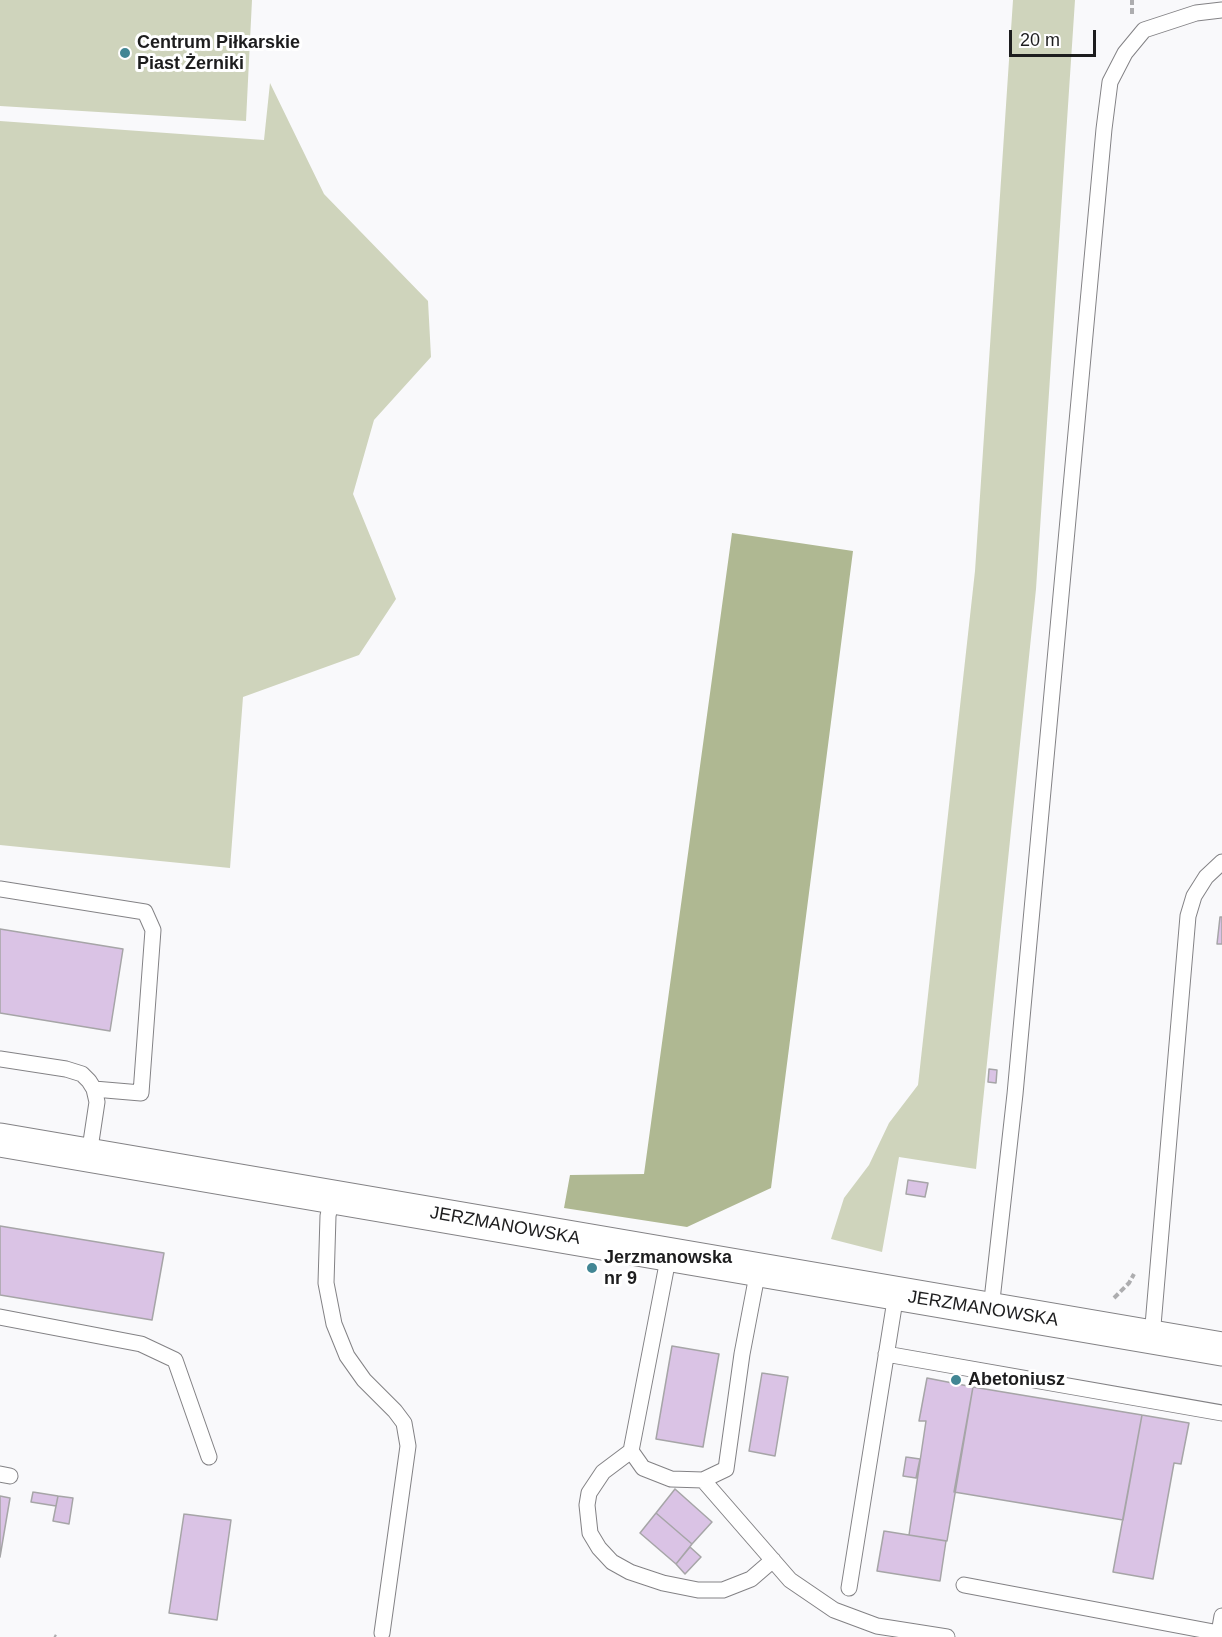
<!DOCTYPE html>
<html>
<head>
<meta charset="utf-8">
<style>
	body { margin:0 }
	#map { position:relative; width:1222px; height:1637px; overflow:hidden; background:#f9f9fb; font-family:Helvetica,sans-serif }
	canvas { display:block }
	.scale { position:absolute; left:1009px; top:30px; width:87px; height:27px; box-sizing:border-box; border:3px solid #1d1d1e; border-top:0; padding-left:8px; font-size:18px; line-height:21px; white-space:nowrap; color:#1d1d1e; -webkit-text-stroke:4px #fff; paint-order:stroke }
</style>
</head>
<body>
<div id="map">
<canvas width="1222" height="1637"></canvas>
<div class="scale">20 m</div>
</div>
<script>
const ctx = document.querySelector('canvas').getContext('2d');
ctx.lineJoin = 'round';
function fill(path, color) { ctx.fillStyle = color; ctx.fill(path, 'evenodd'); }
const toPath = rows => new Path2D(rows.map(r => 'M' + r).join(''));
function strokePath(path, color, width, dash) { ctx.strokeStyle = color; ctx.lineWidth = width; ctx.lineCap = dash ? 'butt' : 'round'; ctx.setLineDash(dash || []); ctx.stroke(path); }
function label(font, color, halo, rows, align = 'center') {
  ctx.font = font + ' Helvetica,sans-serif'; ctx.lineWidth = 6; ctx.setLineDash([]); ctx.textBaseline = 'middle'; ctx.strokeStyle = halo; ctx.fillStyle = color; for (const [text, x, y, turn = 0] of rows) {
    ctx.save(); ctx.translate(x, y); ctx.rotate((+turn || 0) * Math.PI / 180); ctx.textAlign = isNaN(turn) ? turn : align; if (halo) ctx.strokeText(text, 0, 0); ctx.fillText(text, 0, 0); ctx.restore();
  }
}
fill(toPath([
	[0,0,252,0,246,121,0,106],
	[1013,0,1075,0,1036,589,976,1169,899,1157,882,1252,831,1239,844,1198,869,1165,889,1123,918,1085,975,571],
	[270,83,324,194,428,301,431,357,374,420,353,494,396,599,359,655,243,697,230,868,0,845,0,121,264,140]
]), '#cfd4bc');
fill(toPath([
	[732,533,853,551,771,1188,687,1227,564,1208,570,1175,644,1174]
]), '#afb892');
const building = toPath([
	[1220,917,1222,917,1222,944,1217,944,1220,917],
	[0,929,123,949,110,1031,0,1013,0,929],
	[989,1069,997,1070,996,1083,988,1082,989,1069],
	[908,1180,928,1183,925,1197,906,1194,908,1180],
	[0,1226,164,1253,152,1320,0,1295,0,1226],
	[672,1346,719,1354,703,1447,656,1439,672,1346],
	[762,1373,788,1377,775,1456,749,1451,762,1373],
	[927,1378,973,1387,947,1541,909,1535,926,1421,919,1421,927,1378],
	[973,1387,1142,1415,1123,1520,954,1492,973,1387],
	[1142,1415,1189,1423,1181,1464,1174,1463,1153,1579,1113,1572,1142,1415],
	[906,1457,920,1459,916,1478,903,1476,906,1457],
	[675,1489,712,1522,692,1544,656,1513,675,1489],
	[33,1492,58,1496,56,1506,31,1502,33,1492],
	[0,1496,10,1498,0,1557,0,1496],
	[58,1496,73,1498,69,1524,53,1521,58,1496],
	[656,1513,692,1544,676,1564,640,1533,656,1513],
	[184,1514,231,1520,217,1620,169,1613,184,1514],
	[884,1531,946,1541,940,1581,877,1571,884,1531],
	[690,1547,701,1557,685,1574,676,1564,690,1547]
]);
fill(building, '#dac3e5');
strokePath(building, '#a6a5a7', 1.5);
const lane = toPath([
	[0,889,145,912,153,930,141,1093,94,1089],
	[0,1059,66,1069,82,1074,89,1081,94,1089,97,1102,89,1155],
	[332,1197,328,1216,326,1283,334,1324,347,1356,364,1380,395,1411,404,1423,408,1446,382,1633],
	[669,1254,631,1451,643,1468,671,1479,703,1480,726,1469,742,1354,758,1270],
	[991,1309,1015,1094,1104,129,1110,82,1125,53,1144,30,1196,13,1222,10],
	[0,1317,141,1344,175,1360,209,1457],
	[1152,1337,1188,916,1194,896,1206,877,1222,862],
	[886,1354,1222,1413],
	[631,1451,603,1472,589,1493,587,1505,590,1533,599,1548,612,1562,630,1572,663,1583,698,1590,723,1590,751,1579,773,1560],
	[0,1474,10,1476],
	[703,1480,790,1580,834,1610,877,1626,947,1637],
	[964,1585,1219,1633,1222,1616],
	[849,1588,896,1294]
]);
const secondary = toPath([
	[0,1140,1222,1349]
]);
strokePath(lane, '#838285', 17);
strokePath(secondary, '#838285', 35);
strokePath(toPath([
	[1132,14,1132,0],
	[1114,1298,1129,1283,1134,1274],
	[54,1636,56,1637]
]), '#adadaf', 4, [6, 3]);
strokePath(lane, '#fff', 15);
strokePath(secondary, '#fff', 33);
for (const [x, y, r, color] of [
	[125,53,6,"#428694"],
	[592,1268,6,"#428694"],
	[956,1380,6,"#428694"]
]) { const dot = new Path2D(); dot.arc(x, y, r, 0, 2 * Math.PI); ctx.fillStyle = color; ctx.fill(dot); strokePath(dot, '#fff', 2); }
label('bold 18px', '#1d1d1e', '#fff', [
	["Centrum Piłkarskie",137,43],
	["Piast Żerniki",137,64],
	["Jerzmanowska",604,1258],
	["nr 9",604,1279],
	["Abetoniusz",968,1380]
], 'left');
label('18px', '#1d1d1e', '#fff', [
	["JERZMANOWSKA",505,1226,10],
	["JERZMANOWSKA",983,1309,9]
]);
</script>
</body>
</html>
